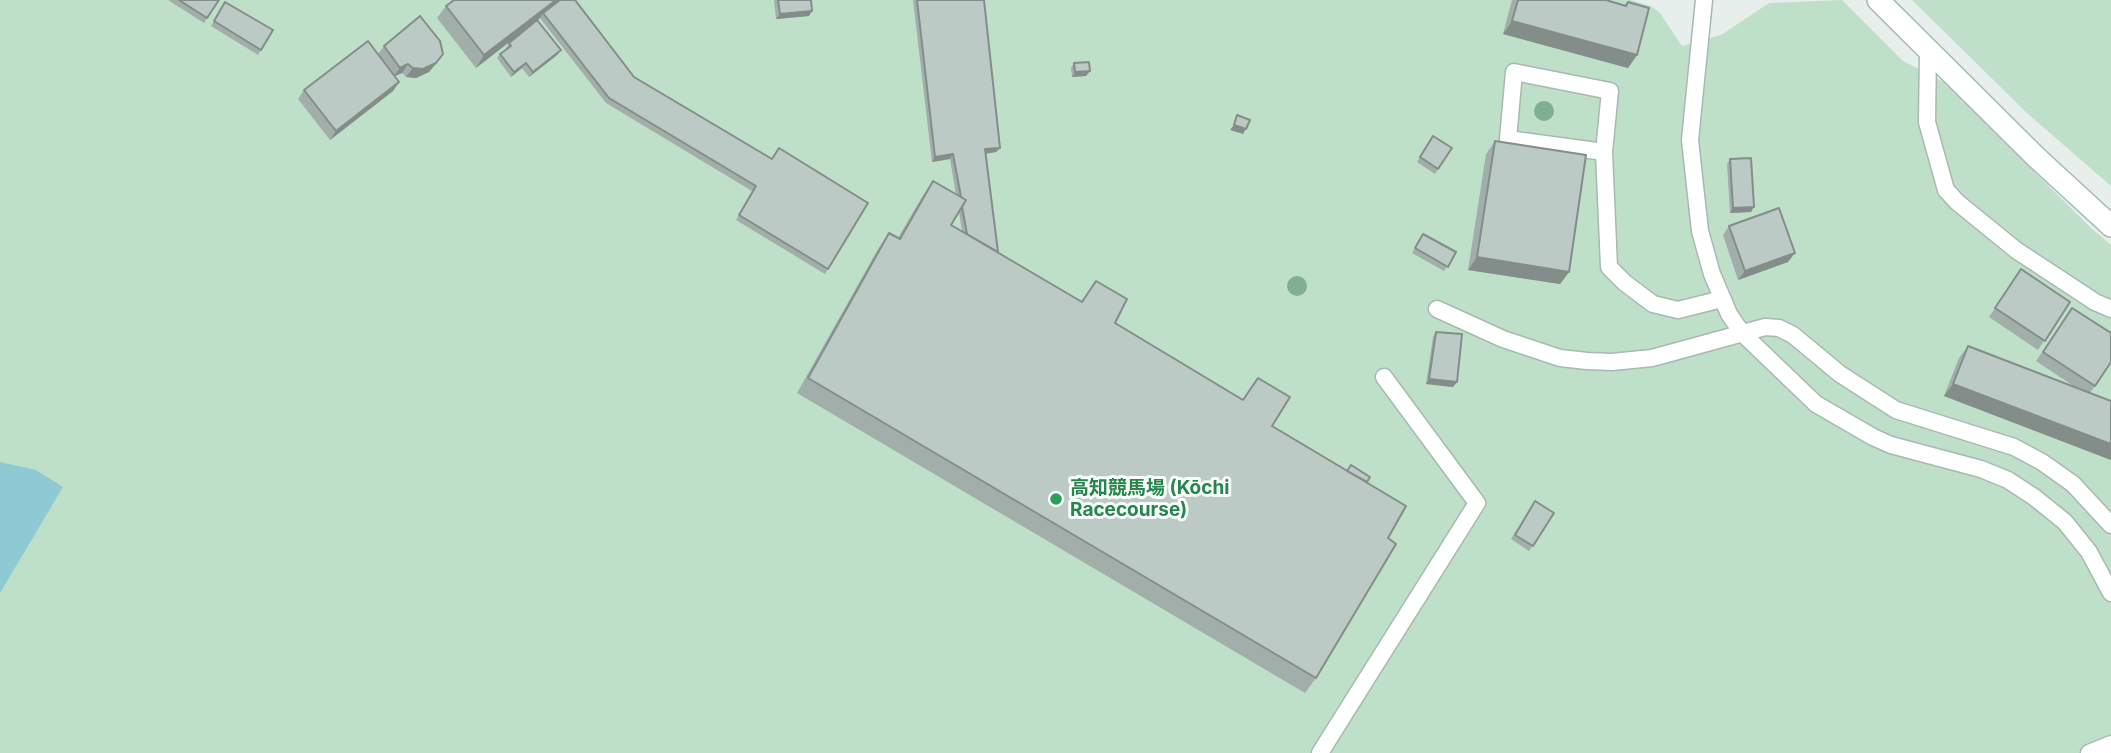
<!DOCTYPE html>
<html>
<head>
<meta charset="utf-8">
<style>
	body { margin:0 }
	canvas { display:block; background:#e6efeb }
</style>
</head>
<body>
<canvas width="2111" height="753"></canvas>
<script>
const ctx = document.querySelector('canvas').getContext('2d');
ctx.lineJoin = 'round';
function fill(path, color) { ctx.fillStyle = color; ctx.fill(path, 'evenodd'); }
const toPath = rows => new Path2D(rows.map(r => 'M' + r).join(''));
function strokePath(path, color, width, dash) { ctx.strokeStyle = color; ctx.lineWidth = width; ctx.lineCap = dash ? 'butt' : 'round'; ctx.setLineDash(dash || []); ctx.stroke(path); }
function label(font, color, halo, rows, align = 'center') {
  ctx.font = font + ' Inter,"Noto Sans JP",sans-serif'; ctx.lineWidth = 6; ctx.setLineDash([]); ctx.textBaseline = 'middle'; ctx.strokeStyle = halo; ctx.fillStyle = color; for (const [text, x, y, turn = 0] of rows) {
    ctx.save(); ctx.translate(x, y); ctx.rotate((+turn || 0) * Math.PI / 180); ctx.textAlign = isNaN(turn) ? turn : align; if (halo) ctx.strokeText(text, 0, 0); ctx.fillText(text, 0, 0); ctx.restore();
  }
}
fill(toPath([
	[0,0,1631,0,1651,6,1660,13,1682,46,1721,35,1769,3,1842,0,1903,61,1944,82,2091,228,2111,245,2111,753,0,753],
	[1912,0,2111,0,2111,186,2028,114]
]), '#bfe0c8');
fill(toPath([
	[0,462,36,470,63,487,0,593]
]), '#8ec9d4');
const lane = toPath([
	[1704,0,1690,140,1700,231,1712,274,1729,314,1742,333,1816,404,1873,437,1891,445,1981,469,2008,480,2034,497,2065,522,2089,552,2111,593],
	[1928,49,1927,122,1946,190,1957,202,2016,250,2095,302,2111,309],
	[1604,152,1508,139,1514,72,1610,91,1604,152,1609,267,1625,283,1653,304,1678,310,1722,299],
	[1437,309,1503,339,1560,358,1587,361,1612,362,1652,358,1765,327,1779,328,1793,335,1840,374,1896,410,2014,447,2042,462,2073,484,2111,525],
	[1320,753,1477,503,1384,377],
	[2089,753,2111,744]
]);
const street = toPath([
	[1878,0,2036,157,2111,226]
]);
strokePath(lane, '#a8b8b2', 19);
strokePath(street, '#a8b8b2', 24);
strokePath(lane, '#fff', 16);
strokePath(street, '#fff', 21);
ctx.fillStyle = '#80af93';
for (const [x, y] of [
	[1544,111],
	[1297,286]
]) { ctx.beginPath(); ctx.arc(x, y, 10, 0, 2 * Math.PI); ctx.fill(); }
fill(toPath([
	[168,0,219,0,204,23],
	[575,0,634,77,771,159,828,269,825,274,736,220,752,191,606,103,540,18,476,68,437,18,446,6],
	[774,0,811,0,809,16,776,19],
	[913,0,984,0,1000,148,996,152,985,154,998,252,1081,302,1096,281,1115,323,1243,400,1258,378,1272,426,1367,482,1388,538,1316,678,1305,693,797,393,878,249,889,233,898,238,922,197,933,181,956,195,950,159,932,162],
	[959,212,962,231,951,225],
	[1512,0,1606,0,1625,5,1628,2,1637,55,1628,68,1503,34],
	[225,2,273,30,258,55,211,26],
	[509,43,561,50,557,55,529,77,522,68,511,77,497,58,500,54,507,49,506,48],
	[384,46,437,63,429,72,416,78,406,77,402,73,395,76,399,82,393,91,330,140,298,99,304,90,378,54],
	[1074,63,1086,76,1072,77,1071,68],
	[1433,136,1452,148,1435,174,1417,162],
	[1495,141,1569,272,1560,284,1468,270,1486,154],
	[1730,159,1751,212,1730,213,1727,164],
	[1729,226,1788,262,1738,280,1723,235],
	[1423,234,1456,252,1444,271,1412,253],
	[2021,269,2070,302,2038,350,1989,317],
	[2072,308,2111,362,2090,393,2111,401,2111,460,1944,396,1959,358,1968,346,2075,387,2036,361],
	[1436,332,1453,387,1426,384,1433,337],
	[1535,501,1554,513,1529,551,1511,539]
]), '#a1aea9');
fill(toPath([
	[556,0,563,0,543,13,540,18,476,68,484,55],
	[812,11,809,16,776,19,780,14],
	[1512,21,1637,55,1628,68,1503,34],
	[561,50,557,55,529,77,533,72],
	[443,54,429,72,416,78,406,77,413,68],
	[526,63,522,68,511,77,514,72],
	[408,64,402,73,393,77,400,68],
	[1090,71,1086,76,1072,77,1075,72],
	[399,82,393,91,330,140,336,131],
	[1234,125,1246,129,1243,134,1230,130],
	[1000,148,996,152,982,154,985,149],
	[953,154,950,159,932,162,935,157],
	[1754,207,1751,212,1730,213,1733,208],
	[1795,253,1788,262,1738,280,1745,271],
	[1477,257,1569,272,1560,284,1468,270],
	[1429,379,1457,382,1453,387,1426,384],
	[1953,384,2111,444,2111,460,1944,396]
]), '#838d89');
const building = toPath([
	[179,0,219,0,207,18,179,0],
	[454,0,556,0,484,55,446,6,454,0],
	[560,0,575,0,634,77,772,159,779,148,868,203,828,269,739,215,756,186,609,98,543,13,560,0],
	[778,0,811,0,812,11,780,14,778,0],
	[917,0,984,0,1000,148,985,149,998,252,967,234,962,207,966,200,961,197,953,154,935,157,917,0],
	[1518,0,1606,0,1626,6,1628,2,1649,8,1637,55,1512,21,1518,0],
	[225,2,273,30,261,50,214,21,225,2],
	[420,16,440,41,443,54,436,63,423,69,413,68,408,64,400,68,384,46,420,16],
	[537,20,561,50,533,72,526,63,514,72,500,54,511,46,509,43,537,20],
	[368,41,399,82,336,131,304,90,368,41],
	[1089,62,1090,71,1075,72,1074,63,1089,62],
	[1237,115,1250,120,1246,129,1234,125,1237,115],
	[1433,136,1452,148,1438,169,1420,157,1433,136],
	[1495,141,1586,155,1569,272,1477,257,1495,141],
	[1751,158,1754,207,1733,208,1730,159,1751,158],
	[933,181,966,200,951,225,1082,302,1096,281,1127,299,1115,323,1243,400,1258,378,1290,397,1272,426,1406,506,1388,538,1396,544,1316,678,808,378,889,233,900,239,933,181],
	[1779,208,1795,253,1745,271,1729,226,1779,208],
	[1423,234,1456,252,1448,267,1415,248,1423,234],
	[2021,269,2070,302,2045,341,1995,308,2021,269],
	[2072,308,2111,333,2111,362,2095,386,2043,352,2072,308],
	[1436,332,1462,334,1457,382,1429,379,1436,332],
	[1968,346,2111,401,2111,444,1953,384,1968,346],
	[1351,465,1370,477,1367,482,1347,471,1351,465],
	[1535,501,1554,513,1533,546,1515,535,1535,501]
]);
fill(building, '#bbcac4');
strokePath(building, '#838d89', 2);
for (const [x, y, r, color] of [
	[1056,499,7,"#2e9e5b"]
]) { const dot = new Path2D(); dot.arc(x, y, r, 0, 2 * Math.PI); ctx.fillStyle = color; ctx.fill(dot); strokePath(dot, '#f7fbf9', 2.5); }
label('bold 19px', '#27864d', '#f7fbf9', [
	["高知競馬場 (Kōchi",1070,488],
	["Racecourse)",1070,510]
], 'left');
</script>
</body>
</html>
